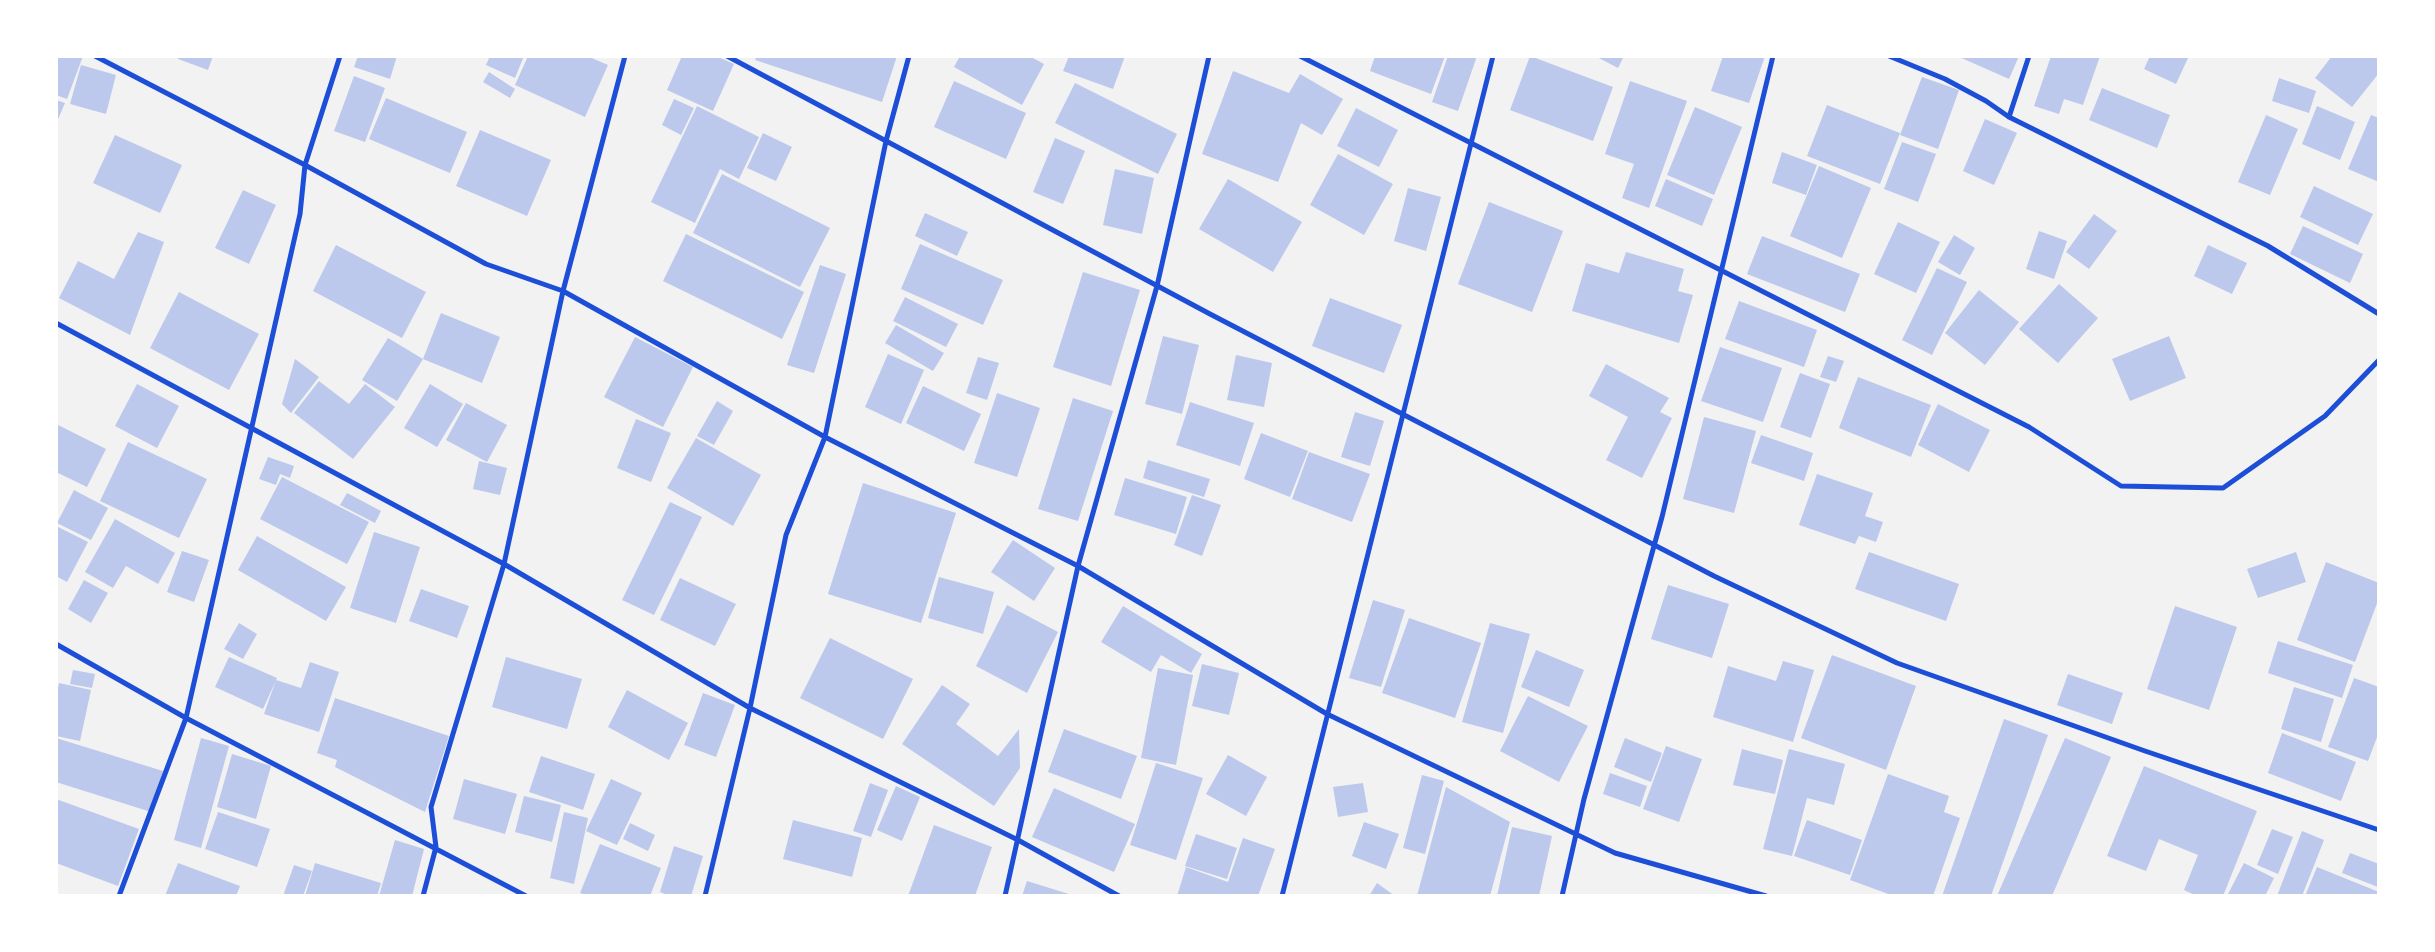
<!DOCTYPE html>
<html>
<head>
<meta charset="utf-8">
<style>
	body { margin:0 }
	#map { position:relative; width:2435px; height:952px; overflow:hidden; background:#f2f2f2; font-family:Manrope,sans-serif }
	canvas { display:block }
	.frame { position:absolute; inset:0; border:58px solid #fff; pointer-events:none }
</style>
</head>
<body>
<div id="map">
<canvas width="2435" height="952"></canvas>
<div class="frame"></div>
</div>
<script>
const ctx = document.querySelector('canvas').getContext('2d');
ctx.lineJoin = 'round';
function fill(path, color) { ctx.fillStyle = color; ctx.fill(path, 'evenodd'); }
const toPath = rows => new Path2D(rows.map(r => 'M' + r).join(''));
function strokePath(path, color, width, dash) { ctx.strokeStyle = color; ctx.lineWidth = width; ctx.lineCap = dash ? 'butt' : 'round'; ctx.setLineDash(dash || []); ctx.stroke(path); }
fill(toPath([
	[56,56,83,56,67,99,56,95],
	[179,56,213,56,208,70,178,59],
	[358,56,397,56,390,79,354,67],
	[490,56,524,56,515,78,486,65],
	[528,56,587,56,608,65,585,117,515,85],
	[682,56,716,56,734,64,713,111,667,90],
	[757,56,897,56,882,102,755,60],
	[960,56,1029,56,1044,64,1022,105,954,67],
	[1069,56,1125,56,1113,89,1063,71],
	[1375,56,1445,56,1431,94,1370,71],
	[1448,56,1477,56,1458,111,1432,102],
	[1530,56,1613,87,1593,141,1510,110],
	[1595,56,1624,56,1618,68],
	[1723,56,1765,56,1749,103,1711,91],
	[1957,56,2019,56,2009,79],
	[2051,56,2100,56,2083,105,2064,99,2059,114,2034,106],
	[2150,56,2189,56,2176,84,2144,69],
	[2332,56,2379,56,2379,73,2352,107,2315,78],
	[81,65,116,75,106,114,70,104],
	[1233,71,1289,93,1300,74,1343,99,1322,135,1301,123,1278,182,1202,154],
	[489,72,515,89,510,98,483,82],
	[354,76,385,88,365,142,334,131],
	[1922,77,1959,90,1938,149,1900,135],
	[2279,78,2316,91,2309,113,2272,101],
	[954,81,1026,113,1006,159,934,127],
	[1630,81,1687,101,1649,208,1622,198,1634,164,1605,154],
	[1075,83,1177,134,1158,174,1055,123],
	[2102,88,2170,115,2157,148,2089,120],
	[386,98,467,132,450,173,369,139],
	[674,99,694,108,681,135,662,125],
	[56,100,65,103,56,124],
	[1827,105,1900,133,1880,184,1807,156],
	[697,106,759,137,739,179,720,169,695,223,651,202],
	[2317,106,2355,122,2340,160,2302,144],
	[1695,107,1742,127,1714,195,1667,175],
	[1356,108,1398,130,1379,167,1337,146],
	[2266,115,2298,129,2270,195,2238,182],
	[2371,115,2379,118,2379,182,2348,169],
	[1985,119,2017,133,1994,185,1963,171],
	[480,130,551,160,527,216,456,186],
	[763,133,792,147,776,181,747,168],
	[115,135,182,165,160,213,93,183],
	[1055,138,1085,151,1063,204,1033,192],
	[1902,142,1936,154,1918,202,1884,189],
	[1782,152,1817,165,1806,195,1772,183],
	[1338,154,1393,184,1364,235,1310,205],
	[1819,166,1871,188,1842,258,1790,236],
	[1115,169,1154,178,1142,234,1103,225],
	[722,174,830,228,800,287,693,233],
	[1228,179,1302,222,1273,272,1199,229],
	[1666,179,1713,199,1702,226,1655,206],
	[2314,186,2373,214,2358,245,2300,217],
	[1408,188,1441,197,1426,251,1394,241],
	[243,190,276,205,249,264,215,248],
	[1489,202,1563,231,1532,312,1458,284],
	[925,213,968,232,957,256,915,236],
	[2094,214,2117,231,2089,269,2066,252],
	[1898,222,1940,242,1916,293,1874,274],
	[2303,226,2363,254,2350,283,2290,254],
	[2039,231,2067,241,2054,279,2026,269],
	[138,232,164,242,130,335,59,298,78,261,114,279],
	[686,234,804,292,782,339,663,281],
	[1954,235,1975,248,1960,275,1938,262],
	[1762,236,1860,274,1845,312,1747,274],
	[920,244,1003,280,983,325,901,289],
	[336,245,426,292,402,338,313,291],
	[2208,245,2247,263,2232,294,2194,276],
	[1626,252,1684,269,1678,291,1693,295,1679,343,1572,311,1586,263,1619,273],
	[820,265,846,274,814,373,787,365],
	[1937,268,1967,282,1932,355,1902,340],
	[1083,272,1140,290,1111,386,1053,367],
	[2059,284,2098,318,2058,363,2019,329],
	[1979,290,2019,322,1985,365,1945,333],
	[179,292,259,334,229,390,150,348],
	[905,297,958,324,946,347,893,321],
	[1330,298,1402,325,1384,373,1312,346],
	[1739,301,1817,330,1804,367,1725,339],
	[441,313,500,337,482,383,423,359,397,401,362,380,388,338,423,359],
	[896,325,944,353,933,371,885,343],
	[1163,336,1199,345,1182,414,1145,404],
	[2169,336,2186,378,2130,401,2112,359],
	[635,337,693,367,663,427,604,397],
	[1720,347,1782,368,1763,422,1701,401],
	[888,354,924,370,901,424,865,407],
	[1236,355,1272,363,1264,407,1227,400],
	[1828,356,1844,361,1836,382,1820,377],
	[978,357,999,363,987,400,966,393],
	[295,359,319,377,291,413,282,404],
	[1606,364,1669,398,1660,412,1672,418,1642,478,1606,460,1628,417,1589,396],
	[1800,373,1830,384,1811,438,1780,427],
	[1858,377,1931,405,1911,457,1839,428],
	[319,381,349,404,365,384,395,407,353,459,294,413],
	[137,384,179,406,157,448,115,426],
	[430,384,463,404,437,447,404,428],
	[923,386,981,414,964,451,906,423],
	[997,393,1040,408,1017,477,974,463],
	[1073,398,1113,411,1078,521,1038,509],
	[717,401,733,411,714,445,697,436],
	[1190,402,1254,423,1240,466,1176,445],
	[466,403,507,425,487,462,446,440],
	[1938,404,1990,430,1969,472,1918,445],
	[1355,412,1384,421,1370,466,1341,457],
	[1704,417,1756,431,1734,513,1683,499],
	[636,419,671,433,651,482,617,468],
	[56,424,106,449,87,487,56,472],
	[1261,433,1308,451,1290,497,1244,479],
	[1761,435,1813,453,1804,481,1751,463],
	[696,438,761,475,733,526,667,488],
	[128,442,207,479,179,538,100,501],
	[1309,452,1370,474,1352,522,1292,499],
	[268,457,294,466,290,478,280,474,276,485,259,479],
	[1148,460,1210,479,1204,497,1143,478],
	[479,461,507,468,500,495,473,489],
	[1817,474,1873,493,1865,516,1883,522,1876,542,1859,536,1855,544,1799,525],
	[282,477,369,522,347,564,260,519],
	[1125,478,1187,497,1176,534,1114,515],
	[863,483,956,513,921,623,828,594],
	[74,490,108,508,91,540,57,523],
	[347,493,381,511,375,523,340,505],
	[1192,495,1221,505,1202,556,1174,545],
	[670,502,702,517,654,615,622,600],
	[115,519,175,553,158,584,126,566,113,588,85,572],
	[56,526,88,542,67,582,56,576],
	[374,532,420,547,396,623,350,608],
	[257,536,346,587,326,621,238,570],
	[1013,540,1055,568,1034,601,991,572],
	[182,551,209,560,194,602,167,592],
	[1869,552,1959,584,1946,621,1855,589],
	[2296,552,2306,582,2258,598,2247,569],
	[2326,562,2379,583,2379,598,2355,662,2297,640],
	[939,577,994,592,983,634,928,618],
	[680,578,736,604,715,646,660,620],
	[84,580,108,593,91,623,68,609],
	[1668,585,1729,604,1712,658,1651,639],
	[421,589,469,606,457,638,409,621],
	[1373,600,1405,610,1381,687,1349,678],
	[1007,605,1058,632,1027,693,976,666],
	[1123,606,1202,654,1191,673,1161,655,1151,672,1101,642],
	[2175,606,2237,627,2209,710,2147,689],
	[1409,618,1481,643,1455,718,1382,693],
	[239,623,257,634,243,659,224,649],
	[1490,623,1530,634,1503,733,1462,722],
	[830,638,913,679,883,739,800,698],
	[2278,641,2353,665,2342,698,2268,673],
	[1536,650,1584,670,1569,707,1521,687],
	[1832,655,1916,686,1886,770,1801,738],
	[229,657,277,678,263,709,215,687],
	[506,657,582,679,567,729,492,707],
	[1783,661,1814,670,1793,742,1713,717,1728,666,1776,681],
	[310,662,339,672,319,732,264,714,276,680,301,688],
	[1202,664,1239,673,1229,715,1192,706],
	[1158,668,1193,675,1176,765,1141,758],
	[73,670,95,674,92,688,70,684],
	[2068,674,2123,693,2112,724,2057,705],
	[2354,678,2379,687,2379,732,2368,761,2328,747],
	[59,683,91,690,80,741,56,736,56,696],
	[942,685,970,704,956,724,998,756,1019,729,1020,768,994,806,902,744],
	[2294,687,2334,699,2321,742,2281,729],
	[627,690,688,723,669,760,608,727],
	[703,693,735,705,716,757,684,745],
	[1528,696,1588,726,1559,782,1500,751],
	[335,698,449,736,425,812,335,767,337,760,317,753],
	[2004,719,2048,735,1991,896,1942,896],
	[1064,729,1137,756,1121,799,1048,772],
	[2282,733,2356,762,2341,801,2268,773],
	[56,738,163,771,151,812,56,782],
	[201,738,229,746,201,848,174,840],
	[1625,738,1662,753,1651,782,1614,767],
	[2065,738,2111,757,2052,896,1997,896],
	[1666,746,1702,759,1679,822,1643,809],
	[1742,749,1783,760,1775,794,1733,785],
	[1789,749,1845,764,1834,805,1807,798,1792,856,1763,849],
	[232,754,271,766,256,819,217,807],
	[1228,755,1267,777,1246,816,1206,794],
	[541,756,595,774,583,810,529,792],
	[1156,763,1203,778,1176,860,1130,845],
	[2144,766,2257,811,2223,896,2197,896,2184,890,2198,855,2159,839,2146,871,2107,856],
	[1610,773,1647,786,1640,807,1603,794],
	[1888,774,1949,796,1944,812,1960,818,1933,896,1894,896,1850,880],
	[1422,775,1444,781,1425,854,1403,848],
	[464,779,517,794,505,834,453,819],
	[611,779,642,793,617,845,586,831],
	[870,783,888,790,871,837,853,831],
	[1363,783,1368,812,1338,817,1333,787],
	[896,786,920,797,902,841,877,830],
	[1446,787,1510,822,1490,896,1417,896],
	[1054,788,1135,824,1114,872,1032,837],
	[524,796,561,805,552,842,515,832],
	[56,799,139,829,118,886,56,863],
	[218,812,270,829,257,867,205,849],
	[564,812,588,818,574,884,550,878],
	[793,820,862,838,852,877,783,859],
	[1807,820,1862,840,1850,875,1794,856],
	[1364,822,1399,834,1386,869,1352,856],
	[630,823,655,835,648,851,623,839],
	[934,825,992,847,975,896,908,896],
	[1512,827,1552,836,1539,896,1497,896],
	[2272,829,2293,837,2278,874,2257,865],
	[2302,831,2324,840,2302,896,2277,896],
	[1196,834,1237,848,1227,879,1185,866],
	[1243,838,1275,849,1258,896,1177,896,1186,867,1228,882],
	[395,840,424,849,412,896,379,896],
	[600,844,661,868,650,896,588,896,580,893],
	[674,846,703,856,691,896,670,896,660,892],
	[2350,853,2379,864,2378,887,2342,873],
	[178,863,240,886,236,896,165,896],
	[315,863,381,883,377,896,305,896],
	[2244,863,2274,878,2265,896,2227,896],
	[294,865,312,871,303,896,283,896],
	[2317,867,2379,892,2379,896,2305,896],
	[1027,881,1072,895,1071,896,1022,896],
	[1377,883,1395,896,1369,896]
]), '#bdc9ec');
strokePath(toPath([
	[95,56,305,165,486,264,563,291,825,437,1078,566,1327,714,1615,853,1766,896],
	[727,56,1210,314,1714,576,1897,663,2145,751,2379,830],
	[1300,56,2029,427,2121,486,2223,488,2325,416,2379,360],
	[1889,56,1945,79,1986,101,2009,117,2268,246,2379,314],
	[2009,117,2029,56],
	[56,323,504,564,750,708,1018,840,1119,896],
	[56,644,186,718,526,896],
	[119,896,186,718,300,214,305,165,340,56],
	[423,896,436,847,431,807,504,564,563,291,625,56],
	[705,896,750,708,786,535,825,437,886,141,909,56],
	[1005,896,1078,566,1157,286,1209,56],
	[1282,896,1493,56],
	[1562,896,1584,799,1662,517,1773,56]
]), '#1d4ed8', 5);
</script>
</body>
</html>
